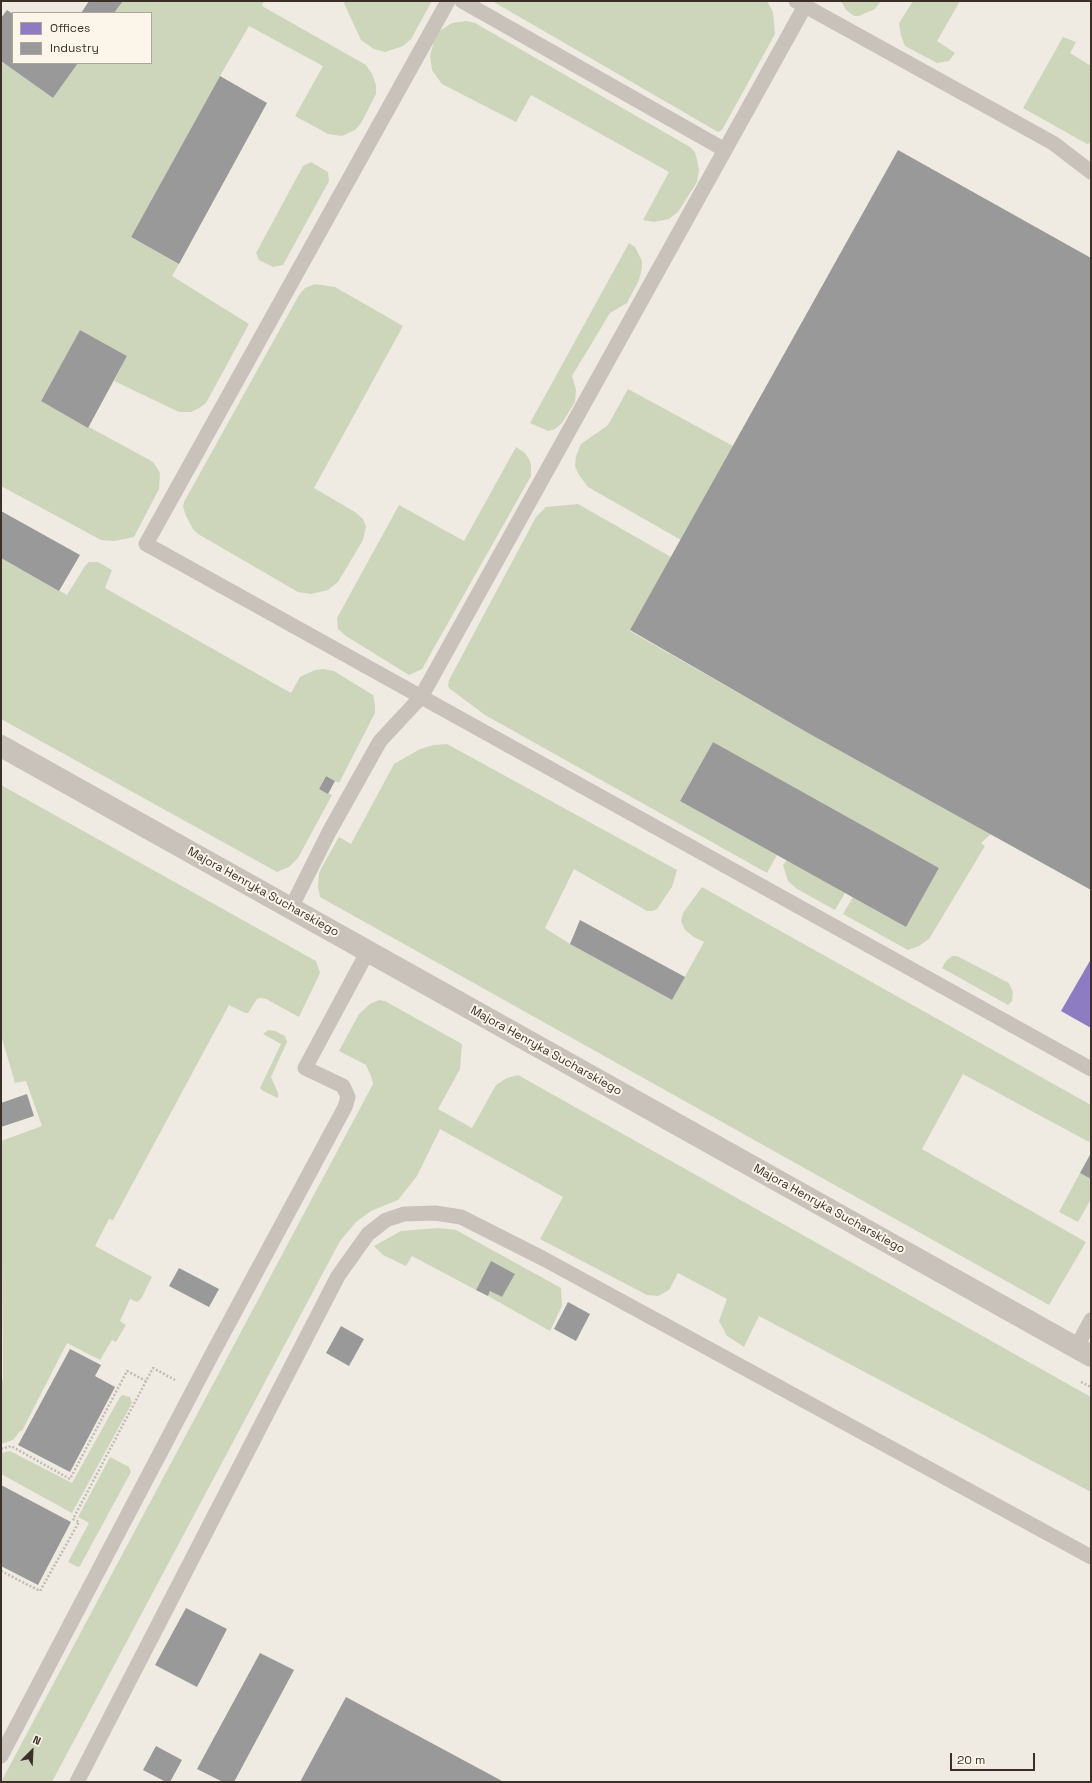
<!DOCTYPE html>
<html>
<head>
<meta charset="utf-8">
<style>
	body { margin:0 }
	#map { position:relative; width:1092px; height:1783px; overflow:hidden; background:#efebe2; font-family:"Space Grotesk",sans-serif }
	canvas { display:block }
	.frame { position:absolute; inset:0; border:2px solid #3a3028; pointer-events:none }
	.legend { position:absolute; left:12px; top:12px; width:140px; height:52px; box-sizing:border-box; background:#fbf5ea; border:1px solid #aea69c; margin:0; padding:5px 7px; list-style:none; font-size:12px; color:#3a3028 }
	.legend li { display:flex; align-items:center; gap:8px; height:20px }
	.legend b { width:20px; border:1px solid #aea69c }
	.north { position:absolute; left:12px; top:1731px; width:40px; height:40px; -webkit-text-stroke:3px #fbf5ea; paint-order:stroke; rotate:24deg; font-size:11px; font-weight:700; line-height:16px; text-align:center; color:#3a3028 }
	.north::after { content:''; display:block; margin:auto; width:14px; height:18px; background:#3a3028; clip-path:polygon(50% 0,100% 100%,50% 72%,0 100%) }
	.scale { position:absolute; left:950px; top:1753px; width:85px; height:18px; box-sizing:border-box; border:2px solid #3a3028; border-top:0; padding-left:5px; font-size:12px; line-height:14px; white-space:nowrap; color:#3a3028; -webkit-text-stroke:3px #fbf5ea; paint-order:stroke }
</style>
</head>
<body>
<div id="map">
<canvas width="1092" height="1783"></canvas>
<div class="frame"></div>
<ul class="legend">
<li><b style="height:11px;background:#8e7cc3"></b>Offices</li>
<li><b style="height:11px;background:#999"></b>Industry</li>
</ul>
<div class="north">N</div>
<div class="scale">20 m</div>
</div>
<script>
const ctx = document.querySelector('canvas').getContext('2d');
ctx.lineJoin = 'round';
function fill(path, color) { ctx.fillStyle = color; ctx.fill(path, 'evenodd'); }
const toPath = rows => new Path2D(rows.map(r => 'M' + r).join(''));
function strokePath(path, color, width, dash) { ctx.strokeStyle = color; ctx.lineWidth = width; ctx.lineCap = dash ? 'butt' : 'round'; ctx.setLineDash(dash || []); ctx.stroke(path); }
function label(font, color, halo, rows, align = 'center') {
  ctx.font = font + ' "Space Grotesk",sans-serif'; ctx.lineWidth = 4; ctx.setLineDash([]); ctx.textBaseline = 'middle'; ctx.strokeStyle = halo; ctx.fillStyle = color; for (const [text, x, y, turn = 0] of rows) {
    ctx.save(); ctx.translate(x, y); ctx.rotate((+turn || 0) * Math.PI / 180); ctx.textAlign = isNaN(turn) ? turn : align; if (halo) ctx.strokeText(text, 0, 0); ctx.fillText(text, 0, 0); ctx.restore();
  }
}
fill(toPath([
	[123,1,264,1,262,6,366,65,372,74,376,85,376,94,361,123,355,130,342,136,328,134,295,116,323,66,249,26,220,76,131,237,179,264,172,276,249,324,206,403,201,407,191,412,179,412,114,381,127,356,80,330,41,401,146,458,153,462,160,473,159,489,134,537,114,541,101,540,1,486,1,61,53,98,78,63,151,63,151,13,114,13],
	[343,1,432,1,411,39,403,46,385,52,374,49,361,40],
	[492,1,767,1,773,12,775,34,722,130,718,132],
	[841,1,881,1,875,9,859,16,854,16,846,10],
	[913,1,960,1,937,41,955,53,949,61,937,63,905,46,901,36,899,23],
	[466,21,475,23,690,147,695,152,697,160,699,169,697,182,678,212,669,219,654,222,643,220,669,172,531,95,516,122,442,84,432,70,430,56,435,37,441,30,452,23],
	[1063,37,1076,42,1070,53,1091,66,1091,143,1087,144,1023,108],
	[311,162,328,172,329,181,283,265,273,267,259,260,256,253,303,166],
	[629,243,635,247,642,261,642,268,639,280,627,303,610,313,572,376,576,390,575,402,562,423,555,429,548,431,530,423],
	[315,284,335,287,403,326,314,488,355,512,363,519,366,527,363,540,338,582,328,590,311,594,298,592,198,534,193,529,186,516,183,507,184,502,299,295,305,288],
	[628,389,733,446,681,540,588,487,579,475,575,466,576,456,581,444,608,425],
	[516,447,525,453,529,459,531,465,531,476,422,669,409,675,346,636,338,629,337,618,399,505,464,541],
	[578,504,671,557,630,631,808,733,991,834,981,843,985,846,929,939,919,946,908,950,843,914,853,897,906,927,939,868,713,742,680,801,777,855,767,873,485,715,450,689,448,686,449,680,536,517,546,507],
	[1,558,67,595,85,566,89,562,98,562,112,570,105,588,291,693,300,677,315,670,323,669,334,671,373,695,375,704,375,713,339,783,326,776,319,789,332,795,298,858,289,867,277,872,1,719],
	[447,744,677,870,672,887,657,909,652,911,647,911,574,869,545,928,570,944,672,1000,704,942,694,937,685,930,681,921,683,913,702,887,1091,1105,1091,1138,1089,1142,963,1074,922,1149,1086,1242,1049,1305,320,897,318,887,319,873,324,863,339,837,351,844,394,764,420,749,434,745],
	[1,785,316,961,320,973,299,1017,266,999,260,998,257,999,248,1013,245,1013,229,1005,113,1220,109,1219,95,1246,152,1277,141,1299,137,1302,130,1299,120,1321,126,1325,116,1342,112,1340,100,1360,67,1343,22,1431,20,1431,13,1440,1,1444,1,1384,3,1379,1,1141,42,1126,26,1081,15,1083,1,1035],
	[787,860,845,893,835,910,797,889,788,881,783,865],
	[952,956,957,956,1009,983,1013,992,1012,1001,1008,1005,942,968,946,961],
	[379,1000,385,1001,462,1044,460,1069,438,1109,472,1128,496,1085,507,1078,518,1075,1091,1397,1091,1492,759,1316,744,1347,727,1336,719,1321,727,1299,678,1273,669,1290,658,1296,647,1295,540,1239,563,1197,440,1129,417,1176,398,1200,371,1211,356,1222,340,1241,52,1782,1,1782,373,1084,371,1076,366,1065,339,1051,359,1014,370,1004],
	[268,1030,275,1031,285,1036,287,1042,271,1077,278,1093,278,1098,263,1091,260,1088,281,1044,263,1034],
	[1080,1173,1091,1179,1091,1199,1078,1222,1059,1212],
	[438,1228,456,1230,561,1288,562,1306,550,1331,488,1296,490,1291,502,1297,515,1274,491,1262,476,1290,412,1256,406,1266,383,1255,374,1246,401,1231],
	[122,1395,130,1397,132,1403,72,1513,1,1474,1,1453,10,1451,72,1483,120,1397],
	[110,1457,129,1467,131,1472,80,1566,78,1567,68,1562,89,1523,78,1517]
]), '#cdd6bb');
fill(toPath([
	[1091,959,1091,1028,1061,1011]
]), '#8e7cc3');
fill(toPath([
	[89,1,123,1,114,13,81,13],
	[7,10,13,14,13,63,78,63,53,98,1,61,1,18],
	[220,76,267,103,179,264,131,237],
	[898,150,1091,258,1091,890,808,733,630,630],
	[80,330,127,356,88,428,41,401],
	[1,511,80,555,59,591,1,558],
	[713,742,939,868,906,927,680,801],
	[326,776,335,781,328,794,319,789],
	[580,920,685,977,672,1000,570,944],
	[27,1094,34,1116,1,1127,1,1103],
	[1091,1153,1091,1179,1080,1173],
	[491,1261,515,1274,502,1297,490,1291,488,1296,476,1290],
	[179,1268,219,1289,209,1307,169,1286],
	[568,1302,590,1314,576,1341,554,1329],
	[341,1326,364,1339,349,1366,326,1353],
	[70,1349,101,1365,95,1376,115,1387,70,1472,18,1445],
	[1,1485,71,1522,38,1585,1,1566],
	[186,1608,227,1629,197,1687,155,1665],
	[260,1653,294,1670,234,1782,223,1782,197,1769],
	[346,1697,504,1782,300,1782],
	[156,1746,182,1760,170,1782,166,1782,143,1770]
]), '#999');
strokePath(toPath([
	[1081,1382,1091,1387],
	[1,1449,11,1446,70,1479,127,1371,146,1381],
	[1,1571,40,1591,79,1522,73,1519,153,1368,175,1380]
]), '#c1bbb3', 2.5, [2, 2]);
strokePath(toPath([
	[448,1,146,544,1091,1069],
	[462,1,725,150],
	[796,1,1053,143,1091,172],
	[291,908,329,832,380,741,421,697,805,6],
	[1076,1348,1091,1320],
	[1,1756,210,1358,345,1107,348,1097,343,1086,305,1068,368,951],
	[77,1782,338,1276,368,1234,386,1220,404,1214,435,1213,461,1217,544,1259,1091,1557]
]), '#c8c2bb', 15);
strokePath(toPath([
	[1,746,1091,1356]
]), '#c8c2bb', 22);
label('12px', '#3a3028', '#fbf5ea', [
	["Majora Henryka Sucharskiego",263,892,29],
	["Majora Henryka Sucharskiego",546,1051,29],
	["Majora Henryka Sucharskiego",829,1209,29]
]);
</script>
</body>
</html>
